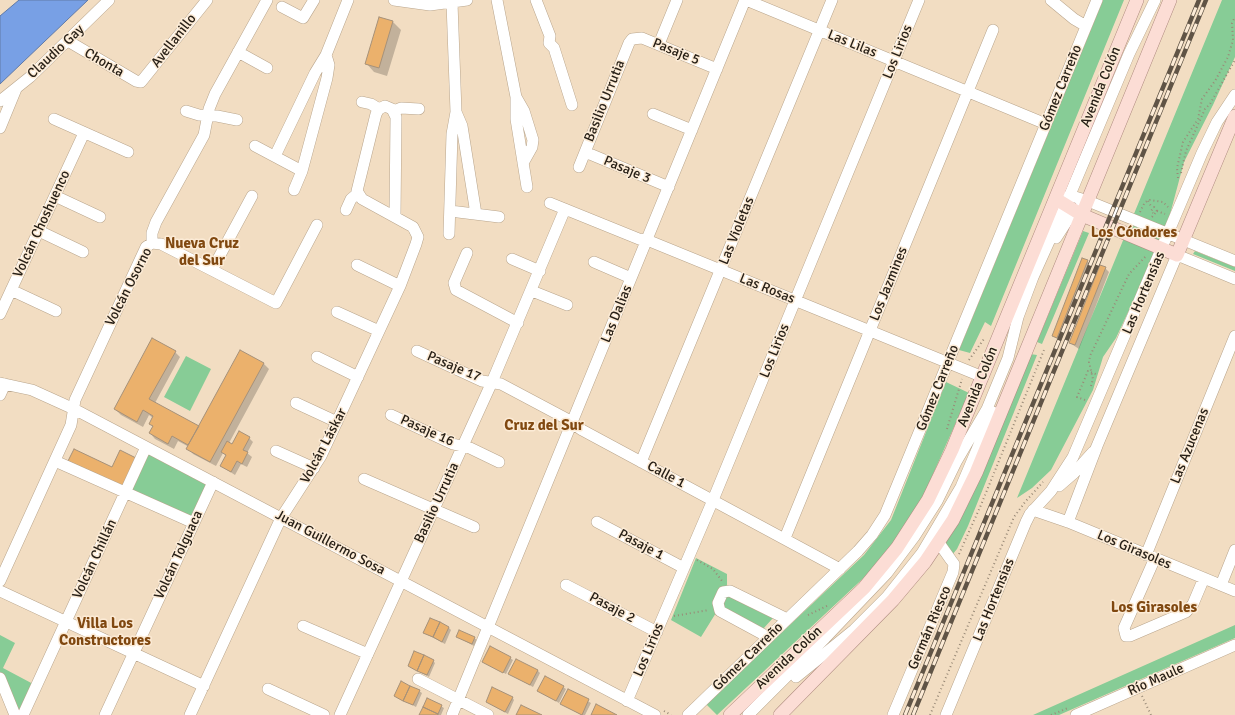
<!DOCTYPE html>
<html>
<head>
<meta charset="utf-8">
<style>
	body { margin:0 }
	canvas { display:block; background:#f2ddc2 }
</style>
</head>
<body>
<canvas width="1235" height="715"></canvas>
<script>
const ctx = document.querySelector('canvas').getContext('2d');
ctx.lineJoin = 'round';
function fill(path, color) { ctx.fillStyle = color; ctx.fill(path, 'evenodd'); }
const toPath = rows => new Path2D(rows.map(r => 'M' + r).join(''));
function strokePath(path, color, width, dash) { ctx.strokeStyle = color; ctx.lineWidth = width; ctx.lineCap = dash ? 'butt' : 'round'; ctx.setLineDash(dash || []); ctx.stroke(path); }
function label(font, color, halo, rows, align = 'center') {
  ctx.font = font + ' Signika,sans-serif'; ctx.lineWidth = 3; ctx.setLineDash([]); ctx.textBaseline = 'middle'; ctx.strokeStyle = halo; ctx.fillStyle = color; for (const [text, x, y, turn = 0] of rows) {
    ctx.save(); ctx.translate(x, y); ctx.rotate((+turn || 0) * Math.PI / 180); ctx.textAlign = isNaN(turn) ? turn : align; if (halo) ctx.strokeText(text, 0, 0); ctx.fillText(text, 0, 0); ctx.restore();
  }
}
fill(toPath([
	[1103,0,1124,0,991,326,985,322,970,353,959,350],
	[1222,0,1235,0,1235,57,1213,105,1184,162,1165,233,1116,338,1103,357,1093,390,1051,470,1032,488,1017,498],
	[1083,231,1089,233,1042,344,1037,342],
	[1195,251,1235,267,1235,271,1193,254],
	[1030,354,1037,355,968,526,957,549,952,555,945,542],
	[186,356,211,369,190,411,164,397],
	[946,382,969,393,922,499,890,550,870,572,717,715,706,704,864,555,891,520],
	[147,449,210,483,192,520,128,491],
	[696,558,727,574,727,594,773,618,763,629,719,608,701,637,671,620],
	[1235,625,1235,638,1059,715,1033,715],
	[0,635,15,643,3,668,35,685,16,715,0,675]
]), '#87cc96');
const water = toPath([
	[19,0,88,0,0,84,0,16,19,0]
]);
fill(water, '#78a0e5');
strokePath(water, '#607aa7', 1);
fill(toPath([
	[393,22,401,30,387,76,374,72,366,63],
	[1087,261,1091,265,1061,341,1053,336],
	[1105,268,1109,272,1079,349,1070,343],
	[175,352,180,357,155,403,199,427,263,363,269,369,229,443,233,445,249,438,253,442,247,453,252,457,247,467,241,464,235,475,221,466,227,456,223,453,216,466,193,454,188,448,189,447,178,441,174,449,155,439,150,433,153,427,150,423,153,418,149,415,143,427,121,415,115,409],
	[449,628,451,630,445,644,424,633],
	[457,637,474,638,477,640,474,646],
	[510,658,513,660,506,674,483,662],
	[433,661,435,663,429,677,409,666],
	[538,671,540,673,533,687,509,674],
	[563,687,566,689,559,703,538,691],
	[568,690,591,703,585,715,581,715,562,704],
	[419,691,422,693,416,707,395,696],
	[512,697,514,700,508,714,487,702],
	[428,699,444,708,441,715,420,715]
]), '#0003');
const building = toPath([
	[379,17,393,21,379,68,365,64,379,17],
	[1082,258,1088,260,1057,338,1052,336,1082,258],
	[1100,265,1106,267,1075,345,1069,343,1100,265],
	[152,338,176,351,149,399,199,426,188,445,172,436,168,444,149,433,153,426,149,424,153,416,143,410,137,422,114,409,152,338],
	[240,350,264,363,210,462,186,449,240,350],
	[239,431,250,437,243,450,248,452,242,464,237,461,231,472,220,466,226,455,221,452,227,441,232,444,239,431],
	[74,449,112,467,120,450,138,459,124,487,68,461,74,449],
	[430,618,440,622,433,637,423,633,430,618],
	[440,622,449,627,442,642,433,637,440,622],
	[459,630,475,637,472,644,456,637,459,630],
	[490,646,511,657,503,673,482,662,490,646],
	[414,651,424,655,417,671,408,666,414,651],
	[424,655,434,660,427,675,417,671,424,655],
	[516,659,538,670,530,685,508,674,516,659],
	[545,676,564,686,556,701,537,691,545,676],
	[401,681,410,686,403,701,394,696,401,681],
	[410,686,420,690,413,705,403,701,410,686],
	[492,687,513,697,505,712,486,702,492,687],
	[568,689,589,699,582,715,560,704,568,689],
	[427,698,442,705,438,714,423,707,427,698],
	[596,704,617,715,591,715,596,704],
	[521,705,542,715,516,715,521,705],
	[423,707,438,714,438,715,419,715,423,707]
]);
fill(building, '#ebb16c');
strokePath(building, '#a69179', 1);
const minor = toPath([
	[394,0,430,5,467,0],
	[497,0,516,97,516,119,527,187],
	[536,0,550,36,549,43,554,48,572,105],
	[746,0,1046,124],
	[1051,0,1074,19,1086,26],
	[282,7,303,18,314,0],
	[68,41,136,81,141,82,207,0],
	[659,44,677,0],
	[238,52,267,68],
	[516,97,524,111,533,140,532,147,523,163],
	[0,101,30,77,109,0],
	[362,102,371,104,379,109],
	[186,111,199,115,217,116,237,120],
	[394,111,401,108,419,109],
	[456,112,462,126,476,214],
	[653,114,692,130],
	[54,119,128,152],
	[0,128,16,89],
	[255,146,302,171],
	[585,152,669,187],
	[275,156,315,73,326,55,348,0],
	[579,167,629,43,632,39,642,38,717,69],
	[294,190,302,171,327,78,329,65,326,55],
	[55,196,100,217],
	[1062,197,1075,197,1088,201,1235,261],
	[550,203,639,239,647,240,983,377],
	[346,210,351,199,357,194],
	[450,211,499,217],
	[39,231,83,252],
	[449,234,452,134,456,112,452,3],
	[1056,238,1067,221,1081,206],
	[152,243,152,233,156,222,204,135,209,109,215,94,267,0],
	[467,253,454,283,456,290,518,323],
	[512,259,540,271],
	[594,262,631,278],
	[357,265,400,286],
	[212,270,252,196],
	[11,290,56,311],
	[532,291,567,305],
	[337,312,379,331],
	[0,314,84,133],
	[417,351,482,381,501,384,565,418,582,430,840,569],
	[317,357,358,377],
	[0,383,32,390,74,409,655,715],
	[0,395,5,384],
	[296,403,337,422],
	[391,415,453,444,470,448,499,462],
	[276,451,314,468],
	[55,461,194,523],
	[641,462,832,0],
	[364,479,474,527],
	[1059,486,1074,473,1093,452],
	[1033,510,1068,522,1235,591],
	[597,522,684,568],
	[1068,522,1097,446,1177,255,1235,279],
	[785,538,993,30],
	[1146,555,1235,336],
	[1155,558,1124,628,1126,636,1130,636,1186,612,1193,604,1204,578],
	[0,581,71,425,75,400,146,247,152,243,161,244,276,303,317,225],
	[566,585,657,632],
	[1221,585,1235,550],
	[0,591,204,686],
	[303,626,368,654],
	[768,637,720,611,718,603,723,592,730,591,787,619],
	[796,677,854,630,887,597,922,553,961,487,993,412],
	[0,678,15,715],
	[418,679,488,715],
	[268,689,324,715],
	[627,701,713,500,919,0],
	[23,715,146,447],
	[105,715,213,482],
	[190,715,281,518,321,456,400,286,416,244,418,237,413,227,362,199,357,191,376,114,379,109,385,106,392,109,396,117,395,217],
	[340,715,492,382,565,209],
	[452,715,745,0],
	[688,715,858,551,872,535,885,515,1097,0],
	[748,715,825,638,887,573,914,537,937,501,956,462,987,409,1008,358,1018,317,1033,277,1069,197,1129,54,1155,0],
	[893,715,953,572,954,564,951,560,939,543],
	[946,715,1026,522,1030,514,1051,491,1073,457,1202,153,1217,122,1235,95],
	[1076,715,1235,645]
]);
const major = toPath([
	[1056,199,1082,215,1177,255,1235,116],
	[730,715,864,588,897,548,928,500,952,450,1137,0],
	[780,715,893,600,925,562,953,520,976,473,1170,0]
]);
strokePath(minor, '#b9a58c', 12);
strokePath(major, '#b08c80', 14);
strokePath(toPath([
	[1181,173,1186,151,1205,109,1210,104,1235,60],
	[1178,178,1177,168,1183,142,1198,119,1202,99,1215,81,1228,57,1233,40,1232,23,1235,17],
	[1148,201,1152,208],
	[1157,211,1165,214],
	[1140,212,1145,202,1150,200,1163,202,1168,207],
	[1152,217,1157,211,1154,207,1151,211,1153,213],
	[969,360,984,339],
	[1091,386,1093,379,1089,362,1090,356,1129,274,1147,255],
	[1085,400,1077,397,1088,371,1098,375],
	[947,429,962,379],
	[959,554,981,505,1044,350],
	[697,560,713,569,722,581],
	[808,615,829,605],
	[674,616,709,610],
	[1142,696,1151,715],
	[664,711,671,715],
	[930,715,1014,517,1025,502,1043,482],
	[1051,715,1068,708]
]), '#998a77', 2, [1, 3]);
strokePath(minor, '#fff', 11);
strokePath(major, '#fcddd5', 13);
const rail = toPath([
	[905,715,1199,0],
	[913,715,1206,0]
]);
strokePath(rail, '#605446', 4.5);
strokePath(rail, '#fcebd6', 3, [9]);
label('14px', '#282017', '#fcebd6', [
	["Avellanillo",174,41,-52],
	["Las Lilas",852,44,22],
	["Claudio Gay",56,52,-43],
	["Pasaje 5",676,52,22],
	["Los Lirios",898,52,-68],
	["Chonta",104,63,30],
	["Avenida Colón",1101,87,-68],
	["Gómez Carreño",1061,88,-68],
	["Basilio Urrutia",605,101,-68],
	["Pasaje 3",627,170,23],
	["Volcán Choshuenco",42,224,-65],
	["Las Violetas",737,231,-68],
	["Los Jazmines",889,284,-68],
	["Volcán Osorno",129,287,-63],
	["Las Rosas",767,289,22],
	["Las Hortensias",1144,293,-67],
	["Las Dalias",617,314,-68],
	["Los Lirios",775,351,-68],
	["Pasaje 17",454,367,23],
	["Avenida Colón",978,387,-68],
	["Gómez Carreño",938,388,-68],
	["Pasaje 16",427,431,24],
	["Volcán Láskar",324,446,-62],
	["Las Azucenas",1190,446,-68],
	["Calle 1",666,475,28],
	["Basilio Urrutia",437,503,-65],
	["Juan Guillermo Sosa",330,543,28],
	["Pasaje 1",641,545,28],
	["Los Girasoles",1134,550,23],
	["Volcán Tolguaca",179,555,-65],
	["Volcán Chillán",95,559,-65],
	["Las Hortensias",994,600,-68],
	["Pasaje 2",612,608,28],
	["Germán Riesco",930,628,-67],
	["Los Lirios",649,650,-67],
	["Gómez Carreño",748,657,-44],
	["Avenida Colón",789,658,-43],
	["Río Maule",1156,680,-24]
]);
label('bold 15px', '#804810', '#fcebd6', [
	["Los Cóndores",1134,233],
	["Nueva Cruz",202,244],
	["del Sur",202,261],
	["Cruz del Sur",544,426],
	["Los Girasoles",1154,608],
	["Villa Los",105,624],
	["Constructores",105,641]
]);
</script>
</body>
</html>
